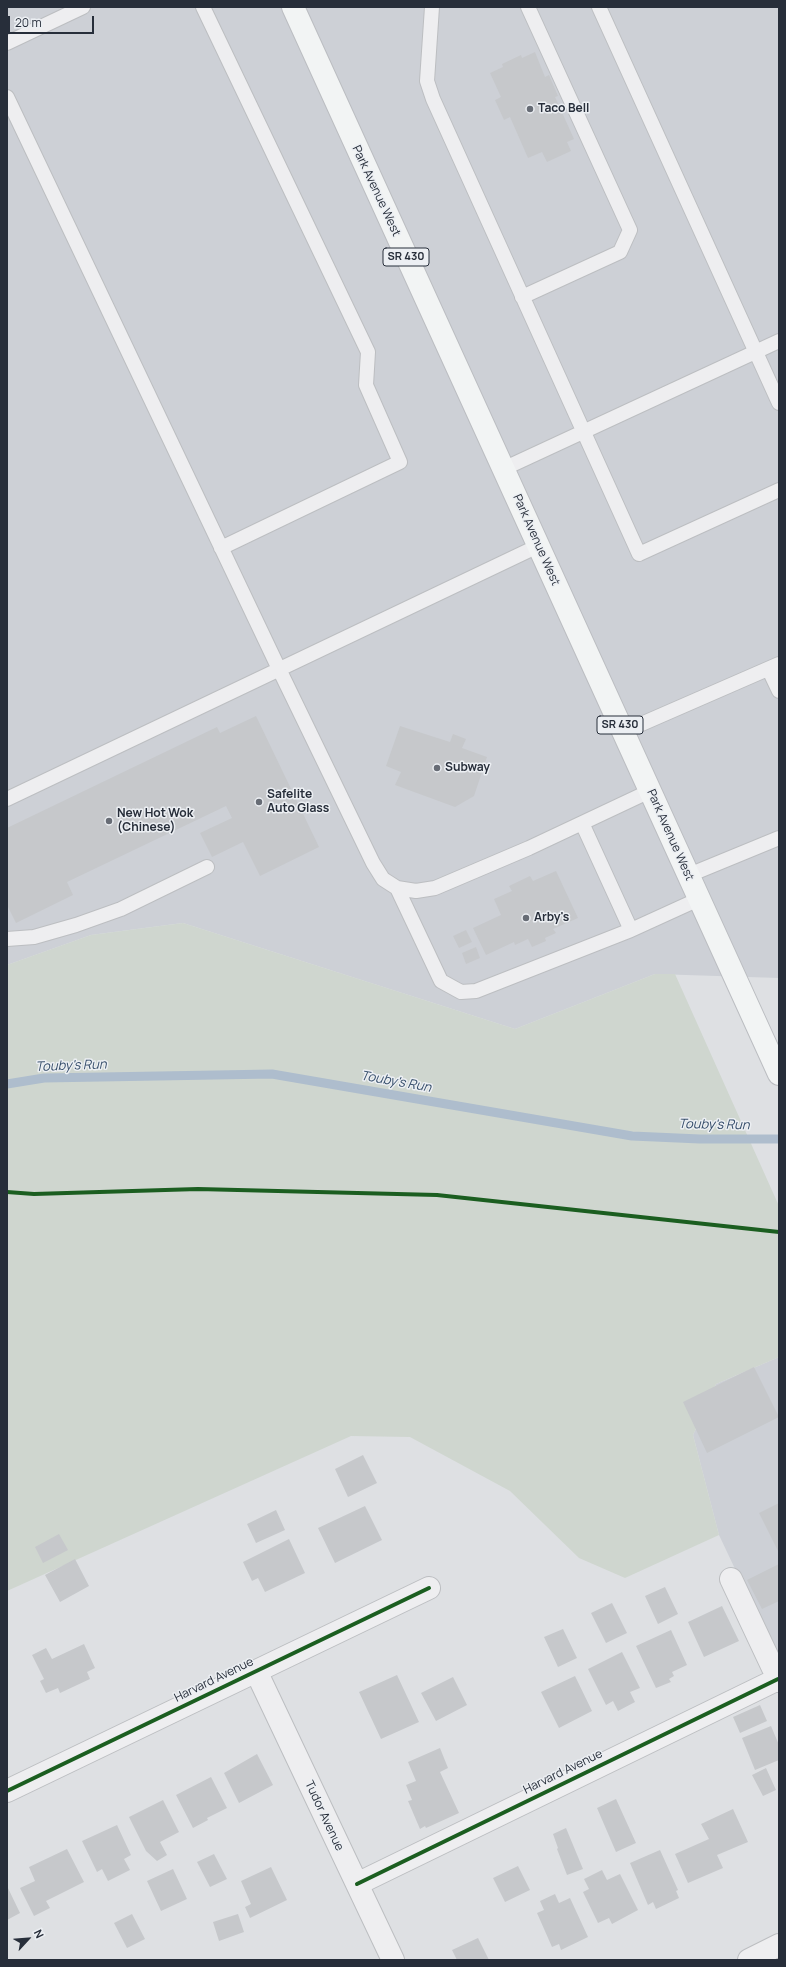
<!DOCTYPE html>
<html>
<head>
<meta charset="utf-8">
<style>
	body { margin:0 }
	#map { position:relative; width:786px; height:1967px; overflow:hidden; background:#dee0e3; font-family:Manrope,sans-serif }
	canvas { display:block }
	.frame { position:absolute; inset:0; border:8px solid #272e3a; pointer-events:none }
	.north { position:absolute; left:8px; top:1919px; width:40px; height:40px; -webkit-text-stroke:3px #eceff3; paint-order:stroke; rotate:64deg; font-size:11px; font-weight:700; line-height:16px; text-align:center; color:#272e3a }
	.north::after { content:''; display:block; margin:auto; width:14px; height:18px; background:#272e3a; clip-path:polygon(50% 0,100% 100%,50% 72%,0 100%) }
	.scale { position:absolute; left:8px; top:16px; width:86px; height:18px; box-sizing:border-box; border:2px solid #272e3a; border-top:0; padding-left:5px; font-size:12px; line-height:14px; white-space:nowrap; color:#272e3a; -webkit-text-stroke:3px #eceff3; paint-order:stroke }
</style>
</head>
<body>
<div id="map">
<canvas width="786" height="1967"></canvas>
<div class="frame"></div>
<div class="north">N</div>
<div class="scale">20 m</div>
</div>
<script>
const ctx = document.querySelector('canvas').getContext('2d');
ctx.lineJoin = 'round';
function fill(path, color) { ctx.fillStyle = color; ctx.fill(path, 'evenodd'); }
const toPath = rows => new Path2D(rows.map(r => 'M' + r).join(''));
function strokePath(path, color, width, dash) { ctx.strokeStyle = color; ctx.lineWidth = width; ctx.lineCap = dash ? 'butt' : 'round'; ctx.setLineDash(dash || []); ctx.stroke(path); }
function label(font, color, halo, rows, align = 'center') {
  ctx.font = font + ' Manrope,sans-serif'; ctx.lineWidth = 3; ctx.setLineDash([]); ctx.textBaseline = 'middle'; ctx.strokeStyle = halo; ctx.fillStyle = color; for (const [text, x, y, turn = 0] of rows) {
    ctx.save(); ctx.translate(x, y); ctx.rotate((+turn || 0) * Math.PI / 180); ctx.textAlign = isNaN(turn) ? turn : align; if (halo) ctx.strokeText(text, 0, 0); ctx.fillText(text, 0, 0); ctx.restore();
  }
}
fill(toPath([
	[7,7,779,7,779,978,655,974,515,1029,183,923,91,935,7,965],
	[779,1357,779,1662,719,1535,693,1435,716,1384]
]), '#cdd0d6');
fill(toPath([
	[183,923,515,1029,655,974,675,974,779,1206,779,1357,716,1384,693,1435,719,1535,625,1578,579,1558,510,1491,410,1437,351,1436,7,1591,7,965,91,935]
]), '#cfd6cf');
strokePath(toPath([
	[7,1084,44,1078,272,1074,632,1136,700,1139,779,1139]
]), '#aebdcd', 9);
fill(toPath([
	[535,52,545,77,549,75,558,96,555,97,574,139,567,142,571,151,547,162,542,152,528,158,510,117,504,120,495,100,501,97,490,73,503,67,502,64,521,55,522,58],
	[256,716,319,847,260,876,243,842,212,857,200,833,232,818,226,806,67,882,73,895,16,923,7,905,7,828,217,727,220,733],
	[400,726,450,742,453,734,466,739,462,748,487,757,474,796,455,807,395,785,401,772,386,766],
	[556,871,578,918,553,929,556,933,545,938,546,941,532,947,528,939,515,945,514,942,486,955,473,928,501,915,494,899,512,891,509,886,530,876,533,881],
	[466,930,472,942,459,948,453,936],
	[476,947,480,958,466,964,462,953],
	[754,1367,779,1417,707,1453,683,1402],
	[363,1455,377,1483,348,1497,335,1469],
	[779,1503,779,1553,759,1513],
	[365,1506,382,1540,335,1563,318,1528],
	[276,1510,285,1530,256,1543,247,1524],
	[59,1534,68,1550,43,1563,35,1547],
	[289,1539,305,1573,265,1592,258,1578,252,1581,243,1562],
	[75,1559,89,1586,60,1602,45,1575],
	[779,1564,779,1601,762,1609,747,1580],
	[665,1587,678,1614,658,1624,645,1596],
	[612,1603,627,1633,606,1643,591,1613],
	[722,1606,739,1641,704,1657,688,1622],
	[563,1629,577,1658,558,1667,544,1637],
	[671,1630,687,1665,672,1672,674,1676,669,1679,671,1682,656,1688,636,1646],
	[84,1644,95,1668,87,1672,90,1679,60,1693,58,1688,46,1693,40,1681,44,1679,32,1655,46,1648,52,1659],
	[622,1652,640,1688,630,1692,635,1702,618,1711,613,1701,606,1705,588,1669],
	[397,1675,419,1722,381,1739,359,1692],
	[575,1676,592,1711,559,1728,541,1692],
	[453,1677,467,1705,436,1721,421,1693],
	[760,1705,767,1721,740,1733,733,1717],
	[771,1726,779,1745,779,1760,755,1770,742,1738],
	[440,1748,448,1768,440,1772,459,1813,426,1828,425,1826,420,1829,408,1801,412,1800,406,1785,416,1781,408,1762],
	[257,1754,273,1785,239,1803,224,1773],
	[766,1768,776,1790,763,1796,752,1775],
	[211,1777,227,1808,207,1818,208,1820,193,1828,176,1795],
	[616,1799,636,1843,616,1852,597,1808],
	[163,1800,179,1832,160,1842,167,1855,157,1861,146,1851,129,1817],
	[733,1809,748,1842,717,1855,723,1868,688,1883,675,1854,709,1839,701,1824],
	[117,1825,131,1855,124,1859,130,1870,108,1881,102,1869,97,1872,82,1841],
	[566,1828,583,1869,567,1875,557,1849,558,1848,553,1834],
	[67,1849,84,1882,46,1901,50,1908,34,1916,20,1888,35,1881,29,1867],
	[660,1850,678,1890,676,1891,679,1898,656,1909,653,1902,648,1905,630,1863],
	[214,1854,227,1879,210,1887,197,1862],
	[518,1866,530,1890,505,1902,493,1878],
	[271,1867,287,1900,250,1918,245,1907,251,1904,241,1881],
	[173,1869,187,1899,161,1911,147,1881],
	[602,1870,607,1880,620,1874,638,1910,612,1924,609,1918,598,1923,583,1892,589,1889,584,1879],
	[7,1886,20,1913,7,1920],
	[555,1894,559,1903,570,1898,588,1937,561,1950,559,1944,552,1947,537,1913,544,1910,540,1901],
	[132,1914,145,1939,127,1948,114,1923],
	[238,1914,244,1932,219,1941,213,1922],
	[478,1938,489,1960,457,1960,452,1950]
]), '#c6c8cb');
const service = toPath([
	[203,7,368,352,366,385,400,462,221,548],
	[432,7,427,81,433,99,639,554,779,490],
	[599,7,779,403],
	[7,43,83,7],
	[7,97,279,669,373,863,383,879,397,888,416,891,435,888,529,848,650,791],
	[522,297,620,252,630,230,528,7],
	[503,469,779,341],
	[769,670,779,691],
	[623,732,779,664],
	[7,799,538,546],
	[582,823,631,930],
	[689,875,779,838],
	[397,888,441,981,461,992,476,991,631,930,699,899],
	[7,939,34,937,76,925,121,909,207,867]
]);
const minor = toPath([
	[731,1579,779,1681],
	[256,1671,393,1960],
	[7,1791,429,1588],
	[357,1884,778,1679],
	[749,1960,779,1945]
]);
const primary = toPath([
	[293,7,779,1074]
]);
strokePath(service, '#bcbec1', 16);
strokePath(minor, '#bcbec1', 24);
strokePath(primary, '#bbbdc1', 24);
strokePath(service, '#eeeef0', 14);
strokePath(minor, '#eeeef0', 22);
strokePath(primary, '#f2f4f4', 22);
strokePath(toPath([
	[7,1192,34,1194,198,1189,437,1195,779,1232],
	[7,1791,429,1588],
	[357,1884,778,1679]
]), '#1b5e20', 4);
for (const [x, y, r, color] of [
	[530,109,4,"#676c75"],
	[437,768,4,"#676c75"],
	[259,802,4,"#676c75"],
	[109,821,4,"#676c75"],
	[526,918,4,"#676c75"]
]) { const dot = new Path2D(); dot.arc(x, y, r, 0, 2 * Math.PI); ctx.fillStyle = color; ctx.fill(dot); strokePath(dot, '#eceff3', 1.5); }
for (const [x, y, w] of [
	[406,257,46],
	[620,725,46]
]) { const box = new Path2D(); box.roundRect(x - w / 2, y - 9, w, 18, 3); ctx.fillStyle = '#eceff3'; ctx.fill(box); strokePath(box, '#272e3a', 1); }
label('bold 11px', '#272e3a', null, [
	["SR 430",406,257],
	["SR 430",620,725]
]);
label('bold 12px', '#272e3a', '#eceff3', [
	["Taco Bell",538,109],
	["Subway",445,768],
	["Safelite",267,795],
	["Auto Glass",267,809],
	["New Hot Wok",117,814],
	["(Chinese)",117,828],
	["Arby's",534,918]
], 'left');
label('12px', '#272e3a', '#eceff3', [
	["Park Avenue West",376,191,65],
	["Park Avenue West",536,540,66],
	["Park Avenue West",670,835,66],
	["Harvard Avenue",214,1680,-26],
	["Harvard Avenue",563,1772,-26],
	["Tudor Avenue",324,1816,65]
]);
label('italic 13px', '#354d6a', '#eceff3', [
	["Touby's Run",71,1066,-2],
	["Touby's Run",396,1082,10],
	["Touby's Run",714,1125,1]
]);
</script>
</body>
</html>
